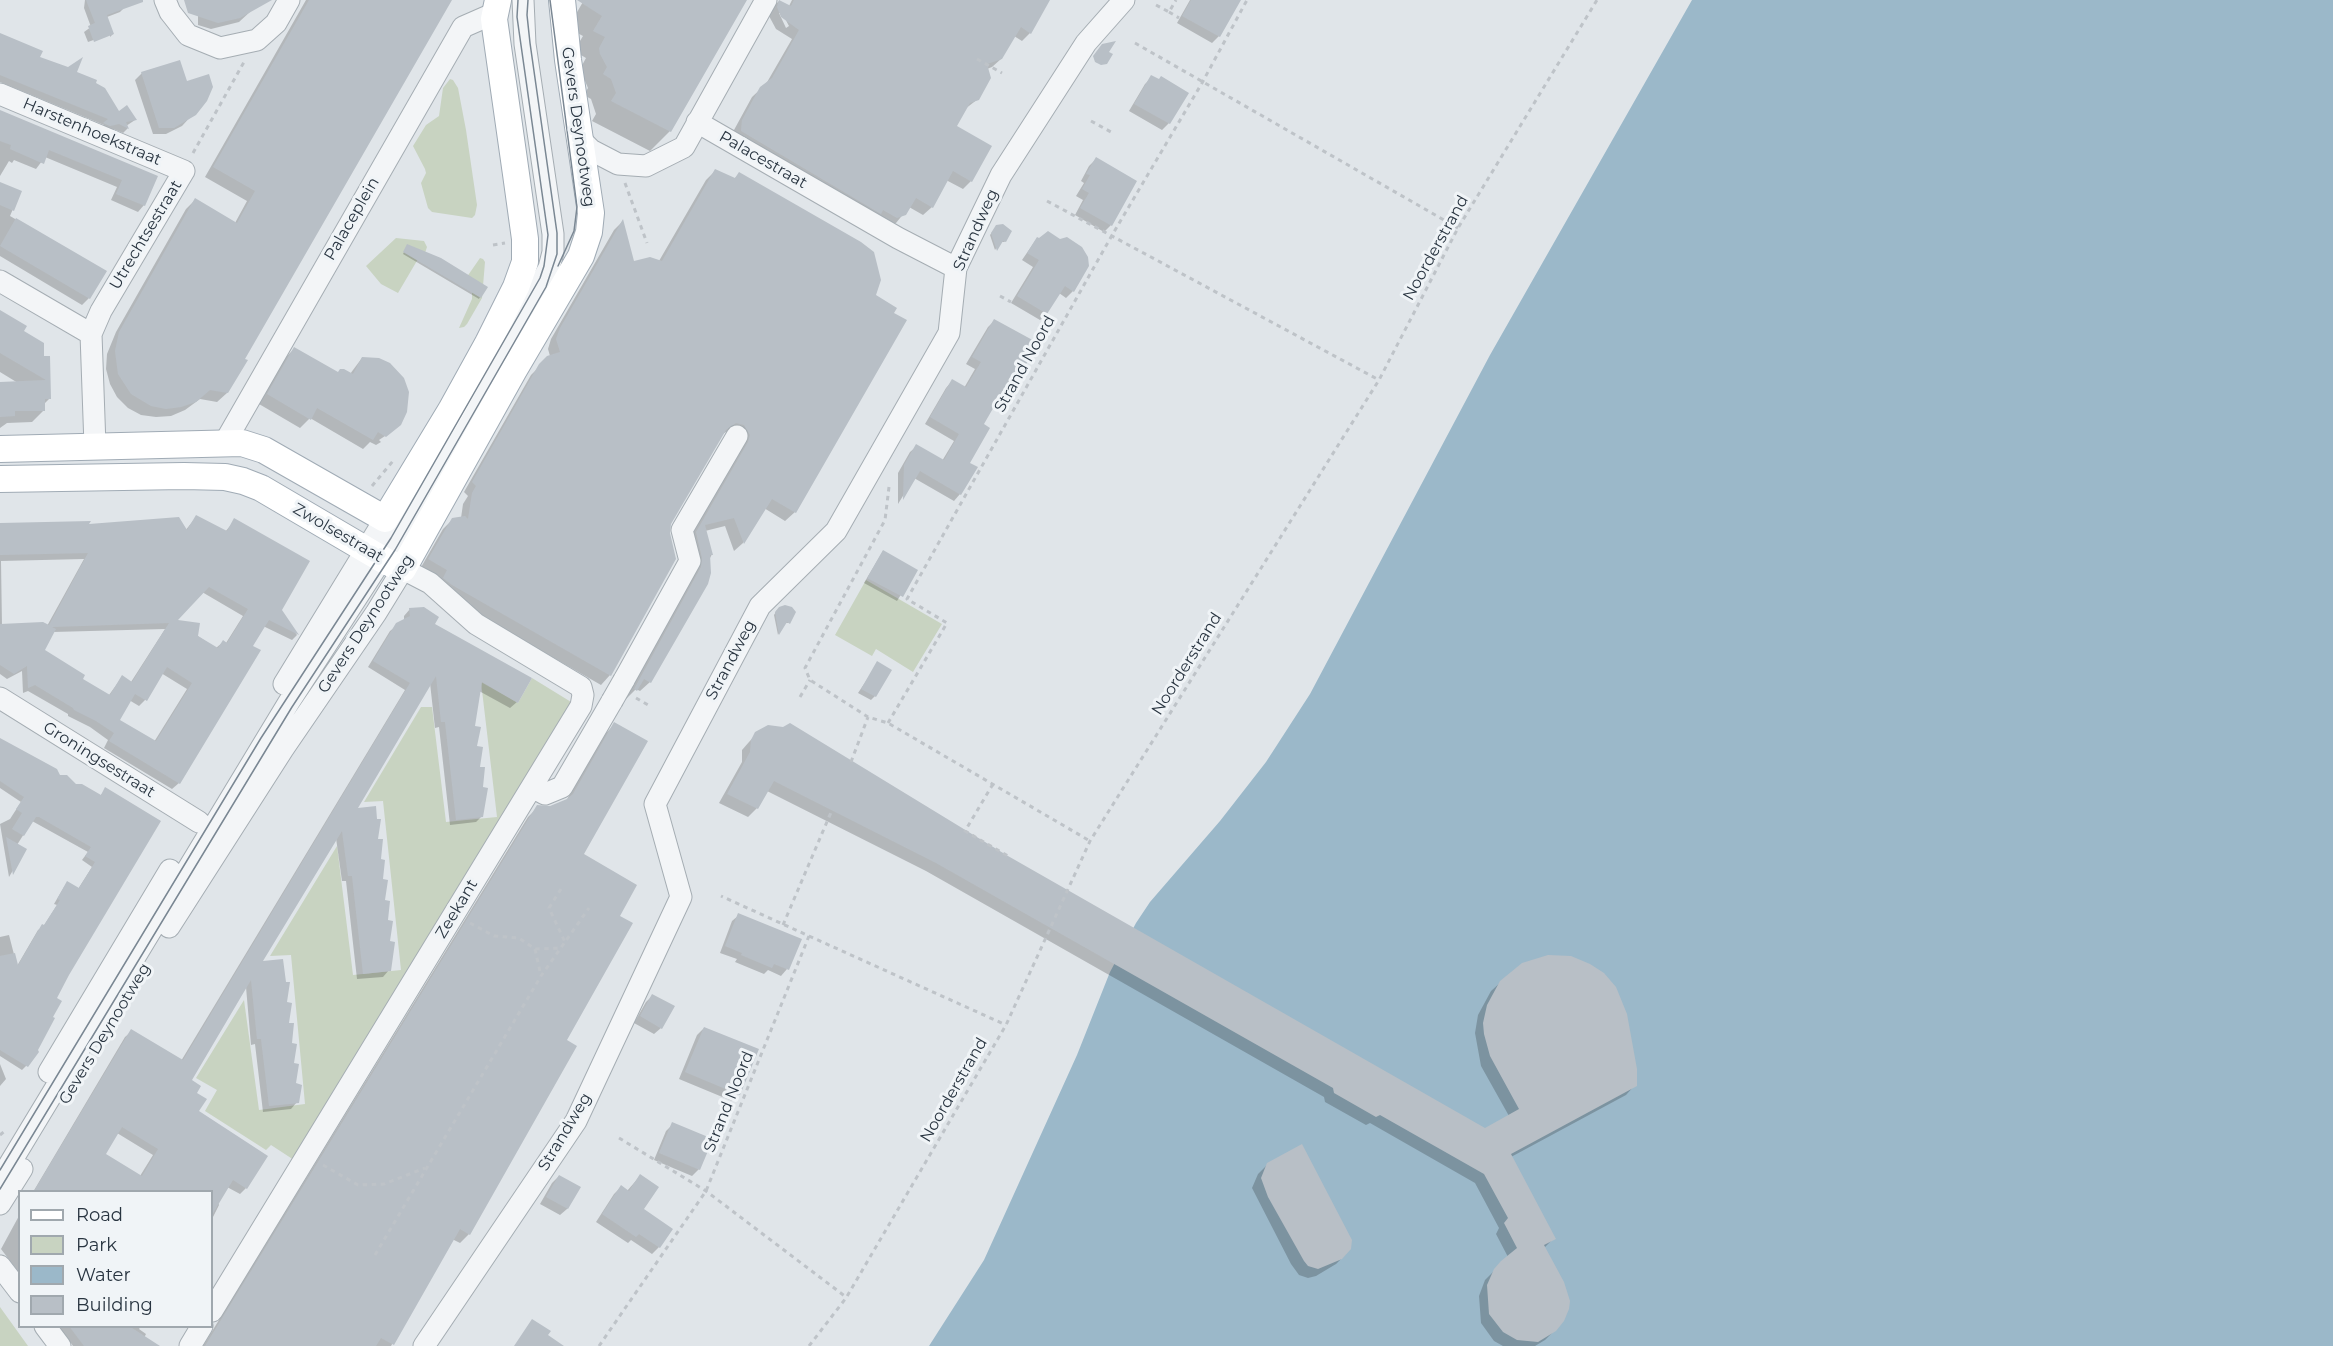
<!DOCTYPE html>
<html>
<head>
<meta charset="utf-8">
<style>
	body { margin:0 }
	#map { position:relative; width:2333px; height:1346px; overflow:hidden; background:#e0e5e9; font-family:Montserrat,sans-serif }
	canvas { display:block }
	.legend { position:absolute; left:18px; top:1190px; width:195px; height:138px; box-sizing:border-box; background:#f0f4f7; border:2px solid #a0a8ae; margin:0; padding:8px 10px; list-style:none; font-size:18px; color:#293541 }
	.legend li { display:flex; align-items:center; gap:12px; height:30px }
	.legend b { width:30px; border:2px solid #a0a8ae }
</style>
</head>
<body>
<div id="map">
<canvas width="2333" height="1346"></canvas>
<ul class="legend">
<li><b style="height:8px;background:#fff"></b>Road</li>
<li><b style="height:16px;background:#c8d3c1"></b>Park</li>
<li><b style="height:16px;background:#9bb8c9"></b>Water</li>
<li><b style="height:16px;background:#b8bfc6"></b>Building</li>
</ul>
</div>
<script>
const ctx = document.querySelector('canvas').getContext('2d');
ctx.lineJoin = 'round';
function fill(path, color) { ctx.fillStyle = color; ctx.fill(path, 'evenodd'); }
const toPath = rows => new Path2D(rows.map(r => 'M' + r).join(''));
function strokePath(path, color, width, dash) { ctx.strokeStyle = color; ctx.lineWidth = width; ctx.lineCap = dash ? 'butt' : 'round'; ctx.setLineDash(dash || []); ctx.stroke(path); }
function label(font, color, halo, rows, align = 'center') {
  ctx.font = font + ' Montserrat,sans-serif'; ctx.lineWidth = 6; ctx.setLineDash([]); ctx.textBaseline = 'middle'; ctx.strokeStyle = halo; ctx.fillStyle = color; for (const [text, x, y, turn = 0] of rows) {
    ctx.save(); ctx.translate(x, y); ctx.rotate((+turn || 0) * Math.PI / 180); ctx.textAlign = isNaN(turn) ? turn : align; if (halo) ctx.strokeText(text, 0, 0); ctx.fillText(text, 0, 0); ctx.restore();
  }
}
fill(toPath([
	[450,79,453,80,458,88,466,130,477,205,475,215,472,218,432,212,428,208,421,183,426,173,425,169,413,146,426,125,439,116,443,88],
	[396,238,424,241,427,247,425,253,418,259,398,293,381,284,366,266],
	[480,258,483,259,485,262,482,298,467,324,464,327,459,328,472,299,472,289,462,284],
	[866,580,942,624,913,672,876,649,872,656,835,635],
	[532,678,576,705,294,1160,271,1145,266,1150,205,1111,217,1090,196,1078,244,1000,259,1110,305,1104,291,955,270,956,337,846,353,975,401,970,383,801,364,802,421,707,432,707,446,822,497,817,481,682,518,703],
	[0,1307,28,1346,0,1346]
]), '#c8d3c1');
fill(toPath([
	[1692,0,2333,0,2333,1346,929,1346,984,1260,1077,1055,1110,972,1136,923,1150,902,1220,821,1266,762,1310,694,1490,355]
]), '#9bb8c9');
fill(toPath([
	[85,0,121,0,124,8,120,12,107,17,113,34,110,37,110,34,88,42,84,32,91,27,84,8],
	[198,0,263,0,239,22,211,29,198,25],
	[306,0,450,0,243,360,227,393,217,402,200,399,185,410,171,416,156,417,141,415,128,408,117,397,110,384,106,369,107,354,116,332,186,209,195,200,235,223,247,201,205,177],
	[584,0,745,0,670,131,650,151,592,121,596,114,591,99,584,95,588,88,580,69,586,58,574,51,583,36,568,28],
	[792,0,1049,0,1030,33,1022,41,1014,36,1001,59,992,67,987,69,978,99,965,109,955,127,971,181,963,189,946,180,932,207,923,215,909,207,896,223,888,225,733,140,734,130,752,97,766,84,792,39,776,29,769,16,771,9,779,1,789,6],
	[779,13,782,13,789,26,786,28],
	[1190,0,1239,0,1219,36,1212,43,1177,23],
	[0,35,38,58,75,73,94,84,119,113,135,120,126,126,128,128,123,133,113,129,104,131,100,129,104,125,0,82],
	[142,73,186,83,206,100,182,126,166,134,153,134,135,80],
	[1152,77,1159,80,1169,123,1162,130,1129,111,1145,84],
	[0,112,156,177,144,205,138,212,111,200,117,187,45,157,36,169,14,160,12,163,9,161,0,176],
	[1096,159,1111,225,1104,232,1075,215,1083,200,1076,196,1084,183,1081,181,1089,166],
	[715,171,734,179,739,174,795,512,785,521,764,508,743,543,734,551,725,526,705,531,712,554,650,682,640,691,636,689,626,699,687,542,740,452,740,440,735,434,726,432,721,435,670,523,610,675,601,685,442,594,420,569,443,529,452,520,461,518,463,504,468,496,464,492,531,375,550,356,548,349,551,339,614,230,622,222,633,263,659,261,706,180],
	[0,184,20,192,10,216,105,271,89,298,82,305,0,256],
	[995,228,1005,242,1000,242,995,250,990,235],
	[1037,238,1060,240,1073,291,1066,298,1059,293,1046,314,1040,320,1011,303,1033,267,1022,260],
	[406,248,480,297,479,299,403,254],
	[0,312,22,331,42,344,50,398,44,404,44,410,32,422,7,423,0,428,0,383,18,383,0,372],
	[994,321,1014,381,1008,387,1005,385,982,424,968,463,960,494,954,501,914,478,898,504,898,473,910,452,917,446,942,461,954,441,925,424,946,388,952,381,964,388,975,369,966,364,988,327],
	[294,349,337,374,350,374,362,358,391,432,379,440,381,442,376,445,370,442,363,449,310,418,300,428,259,404,285,358],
	[196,517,225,532,235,520,280,610,297,635,292,640,263,626,179,783,172,789,104,748,108,740,90,727,68,716,68,714,28,691,23,693,22,671,7,679,0,674,0,524,87,525,185,531],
	[84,559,47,626,2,626,1,561],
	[202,592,243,616,226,643,223,642,216,648,175,621],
	[165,629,131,682,122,677,109,695,81,679,43,651,53,632],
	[161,673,187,689,154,742,118,720,129,700,139,706,145,700],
	[883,551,916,570,897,601,864,583],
	[410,609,433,624,517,702,510,708,479,691,474,727,481,789,482,816,476,822,450,825,439,727,435,728,430,683,355,810,376,840,388,942,389,970,383,977,357,979,346,881,342,881,336,838,260,963,285,1003,297,1102,291,1109,263,1112,255,1044,251,1045,246,987,190,1081,195,1094,197,1112,246,1188,240,1194,227,1187,218,1202,219,1205,212,1219,212,1192,33,1192,125,1037,132,1031,181,1061,405,690,368,667,390,631,404,620,404,616],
	[117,1133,153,1155,140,1176,104,1155],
	[777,610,789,623,784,623,778,635,774,615],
	[878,663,875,696,871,700,858,693],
	[615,724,582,855,618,916,565,1040,469,1234,460,1243,452,1239,391,1346,203,1346,528,817,538,807,550,807,566,801,606,733],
	[756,734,1007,858,1485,1130,1509,1116,1481,1066,1475,1033,1478,1015,1491,991,1501,982,1635,1085,1626,1095,1511,1157,1554,1238,1544,1248,1555,1330,1545,1340,1535,1346,1503,1346,1494,1341,1481,1323,1479,1296,1485,1280,1508,1257,1496,1234,1499,1228,1475,1183,1370,1123,1366,1125,1325,1102,1324,1097,926,871,767,791,757,808,748,817,719,803,742,762,742,750],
	[0,739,75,786,100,796,106,789,159,821,67,974,26,1066,22,1070,0,1056,0,937,9,935,17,966,38,930,43,927,57,905,54,904,64,887,68,883,78,889,92,867,82,860,88,852,32,821,17,845,25,850,9,877,0,824,10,819,21,802,0,788],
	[739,915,787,969,781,976,768,970,764,974,735,962,737,959,720,953,732,921],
	[653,995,661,1028,654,1034,634,1023,646,1002],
	[704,1028,739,1094,732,1101,679,1079,697,1035],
	[0,1064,6,1079,0,1086],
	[673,1124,699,1169,692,1176,654,1160,666,1131],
	[1268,1164,1346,1254,1336,1264,1316,1276,1308,1278,1299,1275,1291,1264,1252,1188,1258,1174],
	[559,1176,579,1188,567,1209,560,1215,540,1204,552,1183],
	[640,1176,642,1210,659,1247,652,1254,631,1240,628,1243,596,1222,614,1194,621,1187,627,1191],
	[20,1214,20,1274,1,1249],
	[58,1326,141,1326,139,1329,146,1334,144,1338,157,1346,73,1346]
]), '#0003');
fill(toPath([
	[86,0,143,0,143,2,107,15,114,34,94,42,88,26,95,23],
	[184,0,272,0,240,18,218,23,188,13],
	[309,0,452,0,245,359,248,360,228,393,210,390,196,402,181,407,166,409,151,406,131,394,118,374,115,351,119,332,195,198,237,223,255,191,213,167],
	[577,0,747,0,671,132,611,101,616,93,611,79,603,74,607,67,600,54,599,48,605,37,593,31,602,16],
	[779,0,791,6,794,0,1050,0,1031,34,1021,27,1002,59,987,64,991,78,979,100,970,103,957,126,992,146,972,182,953,171,933,208,916,198,906,215,897,218,883,210,881,214,741,131,742,120,760,87,772,78,799,30,781,17,777,7],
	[1191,0,1241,0,1220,37,1182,16],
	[0,33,43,51,40,57,68,67,83,57,77,72,97,80,96,83,105,88,119,111,127,105,137,120,126,122,129,129,119,124,110,126,103,123,108,119,0,75],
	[1116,41,1109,52,1113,54,1107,64,1101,65,1095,62,1093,56,1102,44],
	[180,60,187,81,209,74,213,87,207,101,196,115,174,128,159,128,141,72],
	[1151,75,1159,79,1161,76,1189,93,1170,124,1134,104],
	[0,110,158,176,145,206,116,194,122,180,49,150,44,164,10,149,11,145,0,141],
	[1096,157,1137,181,1112,226,1080,208,1089,193,1082,189,1090,175,1086,174],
	[715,169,735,178,739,172,861,242,874,252,881,280,876,295,897,308,894,313,907,320,796,513,772,499,744,544,734,518,705,525,713,555,710,555,711,573,708,584,651,683,644,679,637,691,634,689,701,567,702,558,696,532,748,442,750,435,744,425,736,423,726,430,671,524,670,533,676,559,611,676,452,585,443,578,447,570,428,559,452,518,465,516,468,519,472,493,476,486,472,482,539,364,547,356,560,352,556,339,560,328,623,219,634,261,650,257,662,261],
	[0,182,22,191,14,211,0,205],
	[16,218,107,271,90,299,0,246],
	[1003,224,1012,231,1006,242,1003,241,997,251,991,233,996,225],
	[1048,231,1060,239,1067,237,1082,247,1088,257,1089,266,1074,292,1065,286,1047,314,1017,296,1039,260,1027,253,1037,237,1039,238],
	[407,244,441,258,488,287,481,298,403,252],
	[0,310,27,326,24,331,44,343,44,356,50,356,51,399,45,399,45,411,15,411,15,416,0,417,0,382,46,380,0,353],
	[994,319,1038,343,1016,382,1010,379,984,424,990,428,970,463,978,467,961,495,920,471,903,500,904,465,916,444,944,460,959,434,930,417,952,379,966,387,981,362,972,357],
	[294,347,338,372,340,369,344,369,353,374,362,357,379,358,390,363,404,378,409,392,407,412,401,425,386,437,378,432,373,440,317,408,311,420,267,394],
	[196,515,227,531,234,518,310,561,282,610,299,635,269,620,253,646,261,650,180,784,109,741,114,733,96,721,74,710,73,708,35,685,28,688,27,666,14,674,0,665,0,624,43,622,49,625,88,553,0,555,0,523,91,521,89,524,179,517,187,530],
	[209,587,248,609,227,643,223,640,218,648,198,636,200,623,178,620],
	[169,623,132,682,122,675,110,695,83,679,85,675,45,650,56,629,52,627],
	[167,667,192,683,156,741,120,720,135,694,147,701],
	[883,550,918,570,903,597,867,578],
	[785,605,792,607,796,612,790,624,787,622,779,635,775,612,779,607],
	[424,607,439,617,435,624,532,678,518,703,482,682,475,726,481,727,477,746,483,747,480,767,485,767,483,787,488,788,483,817,456,820,445,722,441,722,436,676,358,808,376,806,377,819,381,819,378,839,383,839,381,859,385,860,383,879,388,880,385,900,390,901,388,920,393,921,390,941,395,942,391,971,363,974,352,876,348,876,342,831,263,961,283,959,286,982,290,982,287,1002,292,1003,289,1023,294,1023,292,1043,297,1044,294,1063,299,1064,296,1083,302,1085,299,1103,269,1106,261,1039,257,1039,251,980,192,1080,201,1086,197,1093,207,1099,199,1111,268,1156,247,1189,233,1180,212,1215,212,1191,34,1191,131,1029,183,1060,410,683,373,661,396,623,410,616,409,608],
	[122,1127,158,1149,142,1176,106,1154],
	[877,661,892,670,876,697,861,689],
	[614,722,648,741,584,854,637,885,620,916,633,923,567,1040,577,1046,470,1235,460,1229,394,1345,381,1338,376,1346,205,1346,537,805,550,806,567,799,573,794],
	[790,723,1008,856,1485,1128,1519,1109,1490,1056,1484,1034,1483,1023,1487,1005,1500,981,1522,963,1548,955,1571,956,1590,964,1604,973,1616,987,1627,1014,1637,1069,1637,1086,1511,1154,1556,1239,1544,1245,1564,1282,1570,1301,1569,1309,1564,1321,1556,1331,1538,1342,1517,1340,1503,1332,1489,1314,1487,1285,1494,1269,1501,1261,1517,1248,1504,1223,1508,1218,1484,1174,1380,1115,1376,1117,1334,1093,1333,1088,936,863,774,781,758,809,727,794,750,752,751,740,755,732,768,725,783,727],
	[0,738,57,769,60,775,67,775,76,784,82,784,101,795,105,787,161,821,69,975,57,998,62,1001,53,1017,55,1018,38,1050,39,1052,28,1067,0,1050,0,956,15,953,18,965,42,924,44,925,60,900,57,899,67,881,79,888,95,862,85,856,91,847,39,817,36,817,24,836,12,829,22,813,16,809,24,797,0,781],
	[6,837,27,849,13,875],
	[738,913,802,939,789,970,774,964,772,968,741,955,742,953,725,946],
	[652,994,675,1006,662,1029,640,1016],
	[704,1027,759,1049,740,1095,685,1072],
	[672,1122,713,1139,700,1170,659,1153],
	[1302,1144,1352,1240,1351,1249,1342,1259,1318,1269,1308,1266,1304,1261,1268,1197,1261,1178,1267,1163],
	[640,1174,659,1187,644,1209,673,1229,660,1248,639,1234,636,1237,602,1214,621,1185,629,1191],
	[559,1175,581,1187,568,1209,546,1197],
	[532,1319,551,1331,548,1335,564,1346,514,1346],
	[69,1326,129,1326,160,1346,84,1346]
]), '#b8bfc6');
const minor = toPath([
	[165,0,170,12,188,35,220,48,257,40,276,23,289,0],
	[0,94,184,171,101,311,91,334,95,446],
	[697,122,898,238,956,268],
	[580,139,591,150,618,164,646,166,684,147,766,0],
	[0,281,91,334],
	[225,442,463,27,495,13],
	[624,680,690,561,682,530,737,436],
	[284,684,385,519],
	[0,698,199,822],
	[532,787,545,794,562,787,612,701],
	[169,927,283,749,376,613,403,569],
	[49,1072,170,870],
	[0,1180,289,702,414,509,549,268,553,252,553,234,525,44,523,0],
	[0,1204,22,1169],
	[0,1266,20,1292],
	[212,1311,581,706,583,695,581,687,476,624,430,583,403,569],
	[45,1326,60,1346],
	[190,1346,202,1326],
	[424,1346,576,1121,681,897,655,804,760,606,836,531,949,333,956,268,1001,175,1086,43,1124,0]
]);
const major = toPath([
	[0,449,242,443,264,450,385,519,451,410,488,343,516,287,525,262,525,239,516,174,494,19,498,0],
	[0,479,184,476,225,477,243,481,261,488,387,562,403,569,514,370,581,256,589,232,591,213,568,60,562,0]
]);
strokePath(minor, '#a5adb3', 23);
strokePath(major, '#a0abb5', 28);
strokePath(toPath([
	[1156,5,1169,12,1176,0],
	[1169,12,1179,18],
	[1135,43,1458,228],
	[977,59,1002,73],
	[1091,121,1111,132],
	[193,153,244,62],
	[625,183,647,243],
	[1047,201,1379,380],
	[493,245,505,243],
	[1000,296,1011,302],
	[372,486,393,461],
	[889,487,885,520,805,668,810,680,868,717,888,723,1090,841],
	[800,697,810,680],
	[636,698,650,706],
	[888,723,947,623,907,599,1111,237,1202,83,1247,0],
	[851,762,868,717],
	[993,784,965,831,1008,856],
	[561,889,549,908,565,942],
	[470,923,494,936,519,938,535,949,561,948],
	[783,925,832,810],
	[809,936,1006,1025],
	[535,949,541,976],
	[0,1135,6,1130],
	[619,1138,706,1191,846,1297],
	[323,1165,358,1185,384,1184,425,1168],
	[375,1255,541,976,589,908],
	[599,1346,706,1191,809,936,721,896],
	[809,1346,846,1298,1006,1025,1090,841,1379,380,1458,228,1597,0]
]), '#bec3c8', 3, [4.5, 4.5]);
strokePath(minor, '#f3f5f7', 21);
strokePath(major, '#fff', 26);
strokePath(toPath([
	[550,0,577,207,574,231,558,266],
	[0,1170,261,738,391,538,540,278,544,266,548,235,517,17,518,0],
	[0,1189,292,707,395,550,546,287,557,254,557,233,530,43,527,15,528,0]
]), '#7a8793', 1.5);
const minorBridge = toPath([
	[612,701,624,680]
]);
strokePath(minorBridge, '#a5adb3', 23, []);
strokePath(minorBridge, '#f3f5f7', 21);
label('16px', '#293541', '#f0f4f7', [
	["Gevers Deynootweg",578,127,82],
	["Harstenhoekstraat",92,132,23],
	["Palacestraat",763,160,30],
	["Palaceplein",352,219,-60],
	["Strandweg",976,230,-66],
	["Utrechtsestraat",146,235,-59],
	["Noorderstrand",1436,248,-61],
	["Strand Noord",1025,364,-61],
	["Zwolsestraat",338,533,30],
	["Gevers Deynootweg",366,624,-57],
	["Strandweg",731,660,-62],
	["Noorderstrand",1187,664,-58],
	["Groningsestraat",99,760,32],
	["Zeekant",457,909,-59],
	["Gevers Deynootweg",105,1034,-59],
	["Noorderstrand",954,1090,-60],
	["Strand Noord",729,1102,-68],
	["Strandweg",565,1132,-59]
]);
</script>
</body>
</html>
